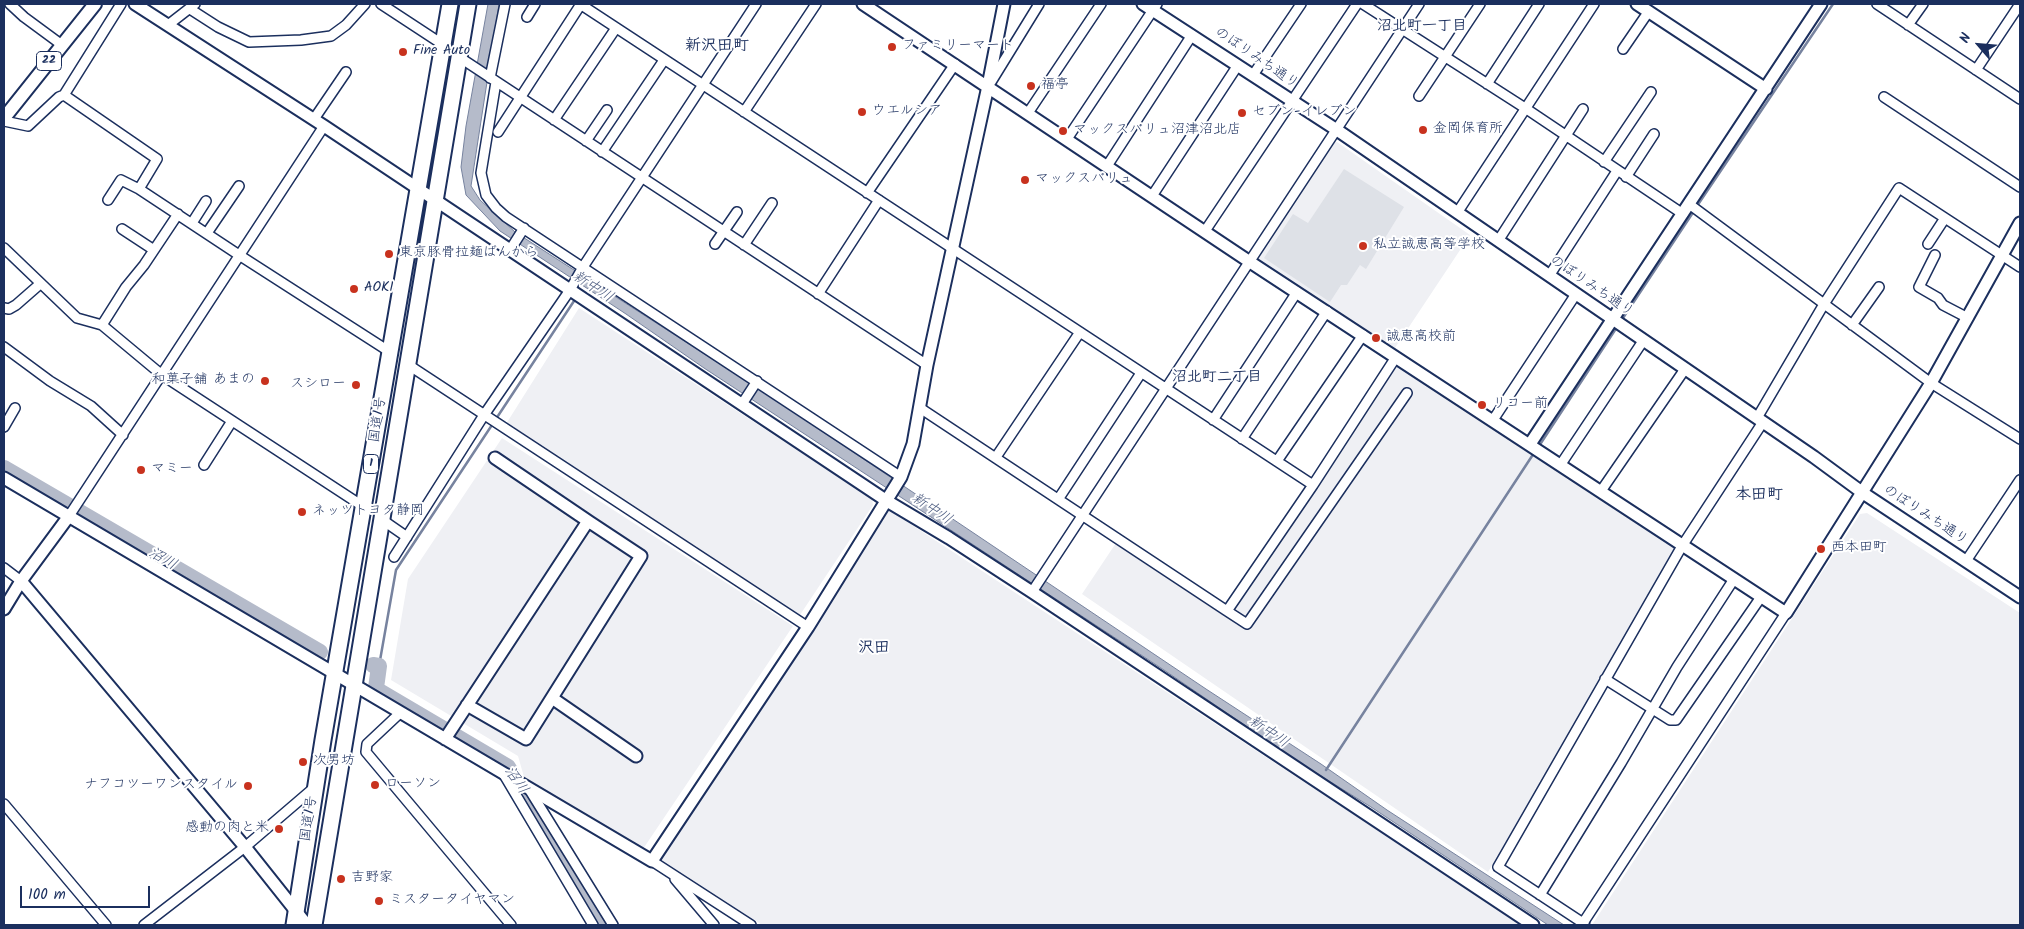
<!DOCTYPE html>
<html>
<head>
<meta charset="utf-8">
<style>
	body { margin:0 }
	#map { position:relative; width:2024px; height:929px; overflow:hidden; background:#fff; font-family:Kalam,sans-serif }
	canvas { display:block }
	.frame { position:absolute; inset:0; border:5px solid #1b2f5e; pointer-events:none }
	.north { position:absolute; left:1954px; top:20px; width:50px; height:50px; -webkit-text-stroke:4px #fff; paint-order:stroke; rotate:297deg; font-size:14px; font-weight:700; line-height:20px; text-align:center; color:#1b2f5e }
	.north::after { content:''; display:block; margin:auto; width:18px; height:22px; background:#1b2f5e; clip-path:polygon(50% 0,100% 100%,50% 72%,0 100%) }
	.scale { position:absolute; left:20px; top:886px; width:130px; height:22px; box-sizing:border-box; border:2px solid #1b2f5e; border-top:0; padding-left:6px; font-size:15px; line-height:18px; white-space:nowrap; color:#1b2f5e; -webkit-text-stroke:4px #fff; paint-order:stroke }
</style>
</head>
<body>
<div id="map">
<canvas width="2024" height="929"></canvas>
<div class="frame"></div>
<div class="north">N</div>
<div class="scale">100 m</div>
</div>
<script>
const ctx = document.querySelector('canvas').getContext('2d');
ctx.lineJoin = 'round';
function fill(path, color) { ctx.fillStyle = color; ctx.fill(path, 'evenodd'); }
const toPath = rows => new Path2D(rows.map(r => 'M' + r).join(''));
function strokePath(path, color, width, dash) { ctx.strokeStyle = color; ctx.lineWidth = width; ctx.lineCap = dash ? 'butt' : 'round'; ctx.setLineDash(dash || []); ctx.stroke(path); }
function label(font, color, halo, rows, align = 'center') {
  ctx.font = font + ' Kalam,"Klee One",sans-serif'; ctx.lineWidth = 4; ctx.setLineDash([]); ctx.textBaseline = 'middle'; ctx.strokeStyle = halo; ctx.fillStyle = color; for (const [text, x, y, turn = 0] of rows) {
    ctx.save(); ctx.translate(x, y); ctx.rotate((+turn || 0) * Math.PI / 180); ctx.textAlign = isNaN(turn) ? turn : align; if (halo) ctx.strokeText(text, 0, 0); ctx.fillText(text, 0, 0); ctx.restore();
  }
}
fill(toPath([
	[1337,142,1470,235,1395,348,1256,257,1331,143],
	[579,308,872,499,873,505,798,618,506,424],
	[1395,364,1676,549,1488,872,1082,594,1116,543,1229,616],
	[502,438,793,626,643,849,524,777,518,756,391,680,408,579],
	[889,510,1522,925,762,925,659,858],
	[1867,513,2020,613,2020,925,1592,925,1860,514]
]), '#eff0f4');
fill(toPath([
	[1344,169,1404,207,1366,269,1360,265,1347,285,1341,285,1330,302,1264,258,1293,214,1308,223]
]), '#dee1e7');
const water = toPath([
	[488,4,499,4,471,186,480,200,515,232,768,395,1206,689,1321,764,1387,810,1564,925,1548,925,1371,807,1297,761,1164,670,704,368,626,314,500,231,466,195,461,167,466,126,488,4]
]);
fill(water, '#b5bbca');
strokePath(water, '#77839f', 1);
strokePath(toPath([
	[1697,206,1833,4],
	[1621,321,1694,211],
	[1539,446,1617,327],
	[379,666,396,570,576,298],
	[1326,770,1534,453]
]), '#77839f', 2.5);
strokePath(toPath([
	[4,468,320,652],
	[373,665,379,666,376,688,379,691,508,767,601,925]
]), '#b5bbca', 16);
const street = toPath([
	[10,4,24,17,62,45],
	[381,4,442,44],
	[580,4,1313,485],
	[1363,4,1525,108,1683,214],
	[1877,4,2020,99],
	[190,9,218,27,249,42,301,40,331,36,346,25,365,4],
	[527,17,535,4],
	[168,25,195,4],
	[1908,25,1923,4],
	[1623,49,1649,11],
	[459,57,927,365],
	[1976,70,2020,4],
	[1253,75,1301,4],
	[490,78,505,4],
	[496,82,481,173,486,195,496,208,506,217,901,477],
	[991,82,1039,4],
	[1487,84,1539,4],
	[64,95,121,4],
	[1419,96,1480,4],
	[1884,97,2020,187],
	[744,112,816,4],
	[1028,113,1101,4],
	[314,119,346,72],
	[554,120,616,28],
	[4,121,28,126,59,97,64,95,157,159,139,189,239,255,390,352],
	[498,132,581,4],
	[1067,139,1157,4],
	[586,141,607,110],
	[602,152,664,60],
	[1604,162,1651,92],
	[1107,166,1192,35],
	[1626,177,1654,134],
	[867,193,955,64],
	[1152,196,1238,65],
	[108,200,121,180,139,189],
	[1689,204,1931,383,2020,439],
	[1457,213,1594,4],
	[192,223,206,201],
	[122,229,154,250],
	[1205,231,1357,4],
	[207,233,239,186],
	[1498,241,1583,109],
	[715,244,737,212],
	[1928,244,1945,218],
	[744,245,772,203],
	[4,248,77,318,102,325,162,375,364,507],
	[510,250,524,228],
	[1935,255,1919,287,1938,298,1943,305,1968,318],
	[1549,276,1617,171],
	[818,294,879,200],
	[4,308,9,309,16,305,40,284],
	[102,325,126,287,144,265,178,214],
	[1852,325,1879,287],
	[4,347,50,381,91,406,123,435],
	[407,364,808,627],
	[742,404,757,381],
	[920,408,1227,611,1313,485,1396,357],
	[1757,418,1824,304,1899,188,2020,267],
	[1213,420,1297,292],
	[1493,420,1576,294],
	[1763,422,1682,546,1498,867,1583,923,1786,613],
	[4,427,15,408],
	[1242,439,1327,311],
	[996,457,1080,332],
	[1277,461,1363,335],
	[1561,464,1643,341],
	[204,465,232,421],
	[1601,491,1685,369],
	[1059,498,1141,373],
	[69,516,324,126],
	[381,519,407,537],
	[394,557,484,415,570,290,583,267,756,4],
	[1966,561,2020,480],
	[4,568,21,581],
	[1032,592,1419,4],
	[1227,611,1247,624,1407,393],
	[1605,679,1670,720,1676,720,1761,597],
	[400,713,367,744,366,752,511,925],
	[503,773,593,925],
	[529,789,613,925],
	[4,804,106,925],
	[652,861,751,925],
	[675,879,714,925],
	[1540,895,1621,763,1677,667,1734,579],
	[144,925,245,847,315,787]
]);
const secondary = toPath([
	[135,4,324,126,887,501,949,538,1032,592,1533,925],
	[863,4,1250,262,1786,613,1931,383,2020,223],
	[1143,4,1337,130,1814,457,1863,493,2020,597],
	[1637,4,1766,89],
	[1530,444,1821,4],
	[4,478,652,861,808,627,901,477,913,444,927,365,988,86,1004,4],
	[21,581,245,847,307,925],
	[4,609,21,581,69,516],
	[552,698,636,756],
	[467,705,526,739,641,556,588,521],
	[445,739,588,521,495,458],
	[1582,925,1583,923]
]);
const primary = toPath([
	[4,118,95,4]
]);
const highway = toPath([
	[294,925,323,740,450,4],
	[314,925,468,4]
]);
strokePath(street, '#1b2f5e', 12);
strokePath(secondary, '#1b2f5e', 15);
strokePath(primary, '#1b2f5e', 16);
strokePath(highway, '#1b2f5e', 19);
strokePath(street, '#fff', 9);
strokePath(secondary, '#fff', 11);
strokePath(primary, '#fff', 12);
strokePath(highway, '#fff', 15);
for (const [x, y, r, color] of [
	[892,47,5,"#c8321e"],
	[403,52,5,"#c8321e"],
	[1031,86,5,"#c8321e"],
	[862,112,5,"#c8321e"],
	[1242,113,5,"#c8321e"],
	[1423,130,5,"#c8321e"],
	[1063,131,5,"#c8321e"],
	[1025,180,5,"#c8321e"],
	[1363,246,5,"#c8321e"],
	[389,254,5,"#c8321e"],
	[354,289,5,"#c8321e"],
	[1376,338,5,"#c8321e"],
	[265,381,5,"#c8321e"],
	[356,385,5,"#c8321e"],
	[1482,405,5,"#c8321e"],
	[141,470,5,"#c8321e"],
	[302,512,5,"#c8321e"],
	[1821,549,5,"#c8321e"],
	[303,762,5,"#c8321e"],
	[375,785,5,"#c8321e"],
	[248,786,5,"#c8321e"],
	[279,829,5,"#c8321e"],
	[341,879,5,"#c8321e"],
	[379,901,5,"#c8321e"]
]) { const dot = new Path2D(); dot.arc(x, y, r, 0, 2 * Math.PI); ctx.fillStyle = color; ctx.fill(dot); strokePath(dot, '#fff', 2); }
for (const [x, y, w] of [
	[49,61,25],
	[371,464,15]
]) { const box = new Path2D(); box.roundRect(x - w / 2, y - 9.5, w, 19, 4); ctx.fillStyle = '#fff'; ctx.fill(box); strokePath(box, '#1b2f5e', 1); }
label('bold 12px', '#1b2f5e', null, [
	["22",49,61],
	["1",371,464]
]);
label('14px', '#1b2f5e', '#fff', [
	["ファミリーマート",902,47],
	["Fine Auto",413,52],
	["福亭",1041,86],
	["ウエルシア",872,112],
	["セブン-イレブン",1252,113],
	["金岡保育所",1433,130],
	["マックスバリュ沼津沼北店",1073,131],
	["マックスバリュ",1035,180],
	["私立誠恵高等学校",1373,246],
	["東京豚骨拉麺ばんから",399,254],
	["AOKI",364,289],
	["誠恵高校前",1386,338],
	["和菓子舗 あまの",255,381,"right"],
	["スシロー",346,385,"right"],
	["リコー前",1492,405],
	["マミー",151,470],
	["ネッツトヨタ静岡",312,512],
	["西本田町",1831,549],
	["次男坊",313,762],
	["ローソン",385,785],
	["ナフコツーワンスタイル",238,786,"right"],
	["感動の肉と米",269,829,"right"],
	["吉野家",351,879],
	["ミスタータイヤマン",389,901]
], 'left');
label('14px', '#1b2f5e', '#fff', [
	["のぼりみち通り",1256,59,34],
	["のぼりみち通り",1591,287,34],
	["国道1号",379,420,-81],
	["のぼりみち通り",1925,516,33],
	["国道1号",310,819,-81]
]);
label('bold 15px', '#1b2f5e', '#fff', [
	["沼北町一丁目",1422,27],
	["沼北町二丁目",1217,378]
]);
label('italic 15px', '#49597e', '#fff', [
	["新中川",592,288,33],
	["新中川",931,510,34],
	["沼川",162,560,30],
	["新中川",1268,733,34],
	["沼川",515,781,55]
]);
label('bold 16px', '#1b2f5e', '#fff', [
	["新沢田町",717,47],
	["本田町",1759,496],
	["沢田",874,649]
]);
</script>
</body>
</html>
